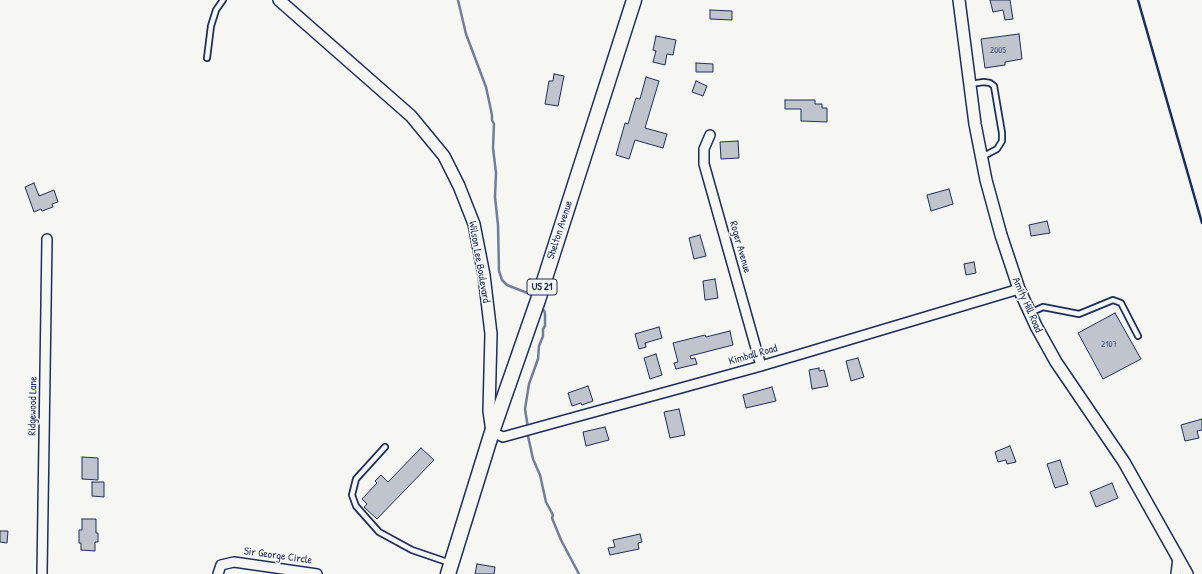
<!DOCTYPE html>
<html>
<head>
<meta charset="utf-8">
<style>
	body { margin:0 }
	canvas { display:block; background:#f6f6f2 }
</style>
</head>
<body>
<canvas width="1202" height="574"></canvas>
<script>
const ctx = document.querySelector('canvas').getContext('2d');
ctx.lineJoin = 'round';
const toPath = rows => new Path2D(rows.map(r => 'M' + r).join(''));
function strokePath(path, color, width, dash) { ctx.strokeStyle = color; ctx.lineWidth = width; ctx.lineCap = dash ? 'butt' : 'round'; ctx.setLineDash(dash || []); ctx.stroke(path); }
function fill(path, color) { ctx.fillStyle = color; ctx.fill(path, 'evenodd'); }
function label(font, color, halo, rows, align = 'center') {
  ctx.font = font + ' "Patrick Hand",sans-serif'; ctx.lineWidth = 3; ctx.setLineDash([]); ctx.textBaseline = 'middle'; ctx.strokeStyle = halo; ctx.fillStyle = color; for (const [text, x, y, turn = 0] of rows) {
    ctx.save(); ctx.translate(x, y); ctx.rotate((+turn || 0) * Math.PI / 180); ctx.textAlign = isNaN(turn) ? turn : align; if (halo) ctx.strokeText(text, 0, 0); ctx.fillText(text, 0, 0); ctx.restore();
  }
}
strokePath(toPath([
	[458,0,466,34,486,87,492,115,492,120,494,124,493,148,496,173,495,197,498,225,499,271,502,280,507,285,530,294,534,297],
	[528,428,525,409,529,384,538,359,539,346,543,336,543,329,545,326,545,313,542,307],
	[528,433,528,436,533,459,540,475,546,502,553,515,552,518,561,540,579,574]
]), '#717e99', 2.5);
const building = toPath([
	[990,0,1010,0,1013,19,1005,20,1003,10,993,12,990,0],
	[710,10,732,11,732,20,710,19,710,10],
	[1019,34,1022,59,1005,62,1005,65,985,68,981,39,1019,34],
	[656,36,676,40,673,55,667,54,665,65,653,62,656,51,653,50,656,36],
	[696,63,713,64,713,72,696,72,696,63],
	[554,74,564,76,558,106,545,104,549,81,553,81,554,74],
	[646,77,659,81,645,128,667,134,663,148,635,140,629,159,616,155,625,123,628,124,636,98,640,99,646,77],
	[696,81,707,86,703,96,692,92,696,81],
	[785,100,815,100,815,104,822,104,822,108,827,108,827,122,801,121,801,109,785,109,785,100],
	[738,141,739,158,721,159,720,142,738,141],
	[34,183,39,196,54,190,58,202,52,204,53,207,42,211,41,209,34,212,25,187,34,183],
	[949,189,953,204,931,211,927,195,949,189],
	[1047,221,1050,233,1031,236,1029,225,1047,221],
	[700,235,706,256,694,259,689,238,700,235],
	[974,262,976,273,966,275,964,264,974,262],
	[715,279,718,298,705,300,703,281,715,279],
	[1115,313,1141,359,1103,379,1078,333,1115,313],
	[659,327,662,338,645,343,646,347,639,349,635,334,659,327],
	[730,331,733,345,690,356,691,359,695,358,697,364,676,369,674,363,678,362,673,343,705,335,706,337,730,331],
	[656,354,662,375,650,379,644,358,656,354],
	[858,358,864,377,851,381,846,361,858,358],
	[819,368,819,371,824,370,828,386,812,389,809,370,819,368],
	[588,386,593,401,582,405,581,403,572,406,568,393,588,386],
	[772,387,776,401,746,408,743,395,772,387],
	[679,409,685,435,670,438,664,412,679,409],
	[1202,419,1202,430,1197,431,1199,438,1185,441,1181,425,1202,419],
	[605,427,609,440,586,446,583,432,605,427],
	[1010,446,1016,462,1007,464,1006,460,998,462,995,452,1010,446],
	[421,448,434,460,377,519,364,507,367,504,362,499,377,483,375,481,381,475,388,482,421,448],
	[82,457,98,458,98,480,82,479,82,457],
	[1060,460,1068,484,1055,488,1047,464,1060,460],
	[92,482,104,482,104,497,92,496,92,482],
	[1112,483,1118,498,1096,507,1090,492,1112,483],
	[82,519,96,519,96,533,98,533,98,542,95,542,95,551,81,550,81,543,79,543,79,530,82,530,82,519],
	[0,531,8,531,7,543,0,542,0,531],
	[640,534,642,542,638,543,639,549,610,555,608,548,615,547,613,540,640,534],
	[477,564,495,567,494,574,475,574,477,564]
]);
fill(building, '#c0c4cd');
strokePath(building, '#1b2f5e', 1);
const service = toPath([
	[207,58,211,26,216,10,223,0],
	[970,84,984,82,990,83,994,86,1002,133,1002,141,997,149,982,157],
	[1030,313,1043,307,1079,314,1113,300,1121,303,1138,336],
	[385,447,356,479,352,495,356,506,379,532,412,550,450,563]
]);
const minor = toPath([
	[710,135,704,149,704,164,761,366],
	[492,432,503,437,761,366,1019,289],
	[42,574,47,239],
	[218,574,221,565,234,562,317,574],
	[1176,574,1178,558]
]);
const tertiary = toPath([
	[279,0,411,116,444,156,459,186,474,224,484,275,491,334,489,411,492,432],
	[959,0,975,124,986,180,1001,235,1019,289,1036,326,1056,362,1124,462,1187,574]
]);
const primary = toPath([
	[448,574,492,432,538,300,634,0]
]);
strokePath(service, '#1b2f5e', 8);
strokePath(minor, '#1b2f5e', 12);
strokePath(tertiary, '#1b2f5e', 14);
strokePath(primary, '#1b2f5e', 17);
strokePath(service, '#f6f6f2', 4.5);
strokePath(minor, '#f6f6f2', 9);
strokePath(tertiary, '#f6f6f2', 11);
strokePath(primary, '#f6f6f2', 14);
strokePath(toPath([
	[1138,0,1202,223]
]), '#1b2f5e', 2.5);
label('9px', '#44547a', null, [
	["2005",998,51],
	["2107",1109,345]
]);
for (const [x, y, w] of [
	[542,287,30]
]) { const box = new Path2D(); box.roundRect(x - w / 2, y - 8, w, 16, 3); ctx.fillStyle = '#f6f6f2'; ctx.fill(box); strokePath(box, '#1b2f5e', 1); }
label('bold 10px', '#1b2f5e', null, [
	["US 21",542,287]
]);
label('11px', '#1b2f5e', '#f6f6f2', [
	["Shelton Avenue",560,230,-72],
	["Roger Avenue",740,247,74],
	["Wilson Lee Boulevard",479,262,80],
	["Amity Hill Road",1027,305,66],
	["Kimball Road",753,355,-16],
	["Ridgewood Lane",33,406,-89],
	["Sir George Circle",278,556,8]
]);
</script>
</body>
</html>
